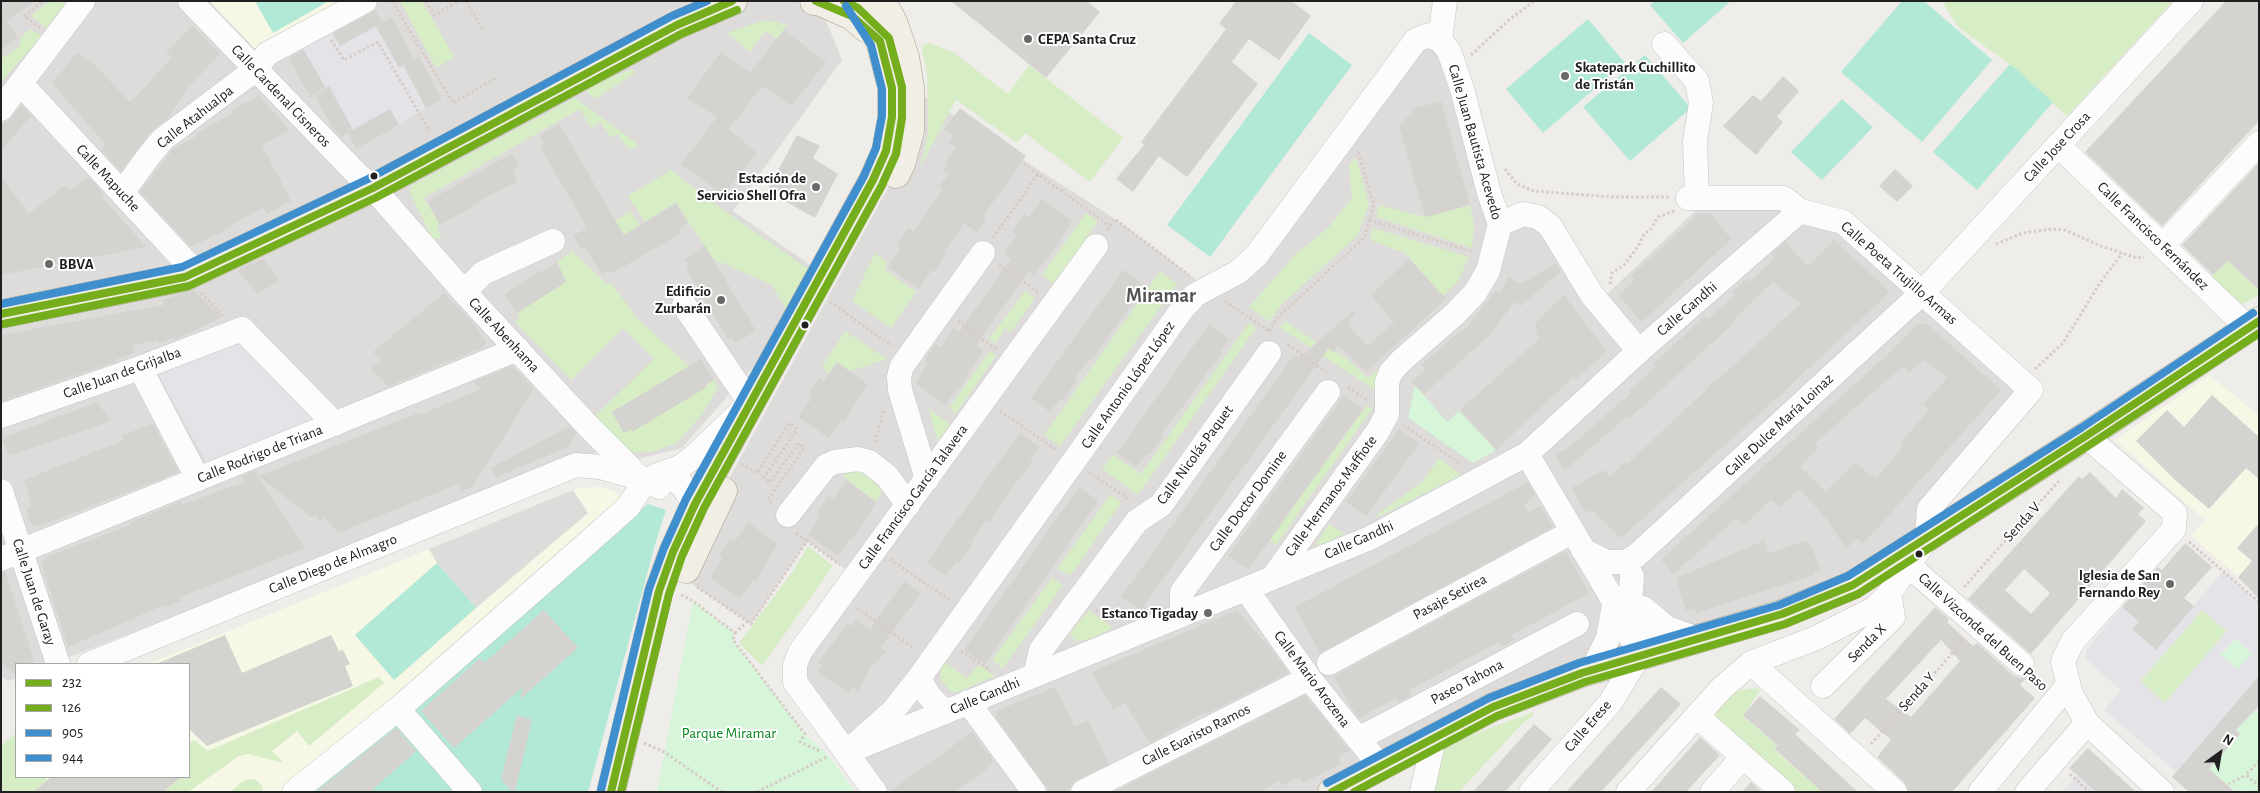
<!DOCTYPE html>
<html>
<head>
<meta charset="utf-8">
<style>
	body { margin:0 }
	#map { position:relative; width:2260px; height:793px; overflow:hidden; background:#eeede9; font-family:"Alegreya Sans",sans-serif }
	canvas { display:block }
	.frame { position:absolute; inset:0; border:2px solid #202020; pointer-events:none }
	.legend { position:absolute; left:15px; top:663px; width:175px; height:115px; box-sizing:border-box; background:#fff; border:1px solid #a6a6a6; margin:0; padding:6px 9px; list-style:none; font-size:15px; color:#202020 }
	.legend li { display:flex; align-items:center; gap:10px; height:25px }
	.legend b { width:25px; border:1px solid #a6a6a6 }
	.north { position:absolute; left:2195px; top:728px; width:50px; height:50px; -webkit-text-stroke:4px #fff; paint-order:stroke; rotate:32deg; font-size:14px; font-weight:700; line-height:20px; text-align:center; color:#202020 }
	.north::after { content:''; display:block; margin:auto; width:18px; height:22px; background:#202020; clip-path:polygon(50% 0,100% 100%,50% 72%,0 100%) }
</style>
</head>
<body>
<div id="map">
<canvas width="2260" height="793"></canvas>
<div class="frame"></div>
<ul class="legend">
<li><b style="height:6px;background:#75ad1c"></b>232</li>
<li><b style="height:6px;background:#75ae1d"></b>126</li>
<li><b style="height:6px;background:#3f8fcf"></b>905</li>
<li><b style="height:6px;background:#3f8fcf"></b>944</li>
</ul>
<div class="north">N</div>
</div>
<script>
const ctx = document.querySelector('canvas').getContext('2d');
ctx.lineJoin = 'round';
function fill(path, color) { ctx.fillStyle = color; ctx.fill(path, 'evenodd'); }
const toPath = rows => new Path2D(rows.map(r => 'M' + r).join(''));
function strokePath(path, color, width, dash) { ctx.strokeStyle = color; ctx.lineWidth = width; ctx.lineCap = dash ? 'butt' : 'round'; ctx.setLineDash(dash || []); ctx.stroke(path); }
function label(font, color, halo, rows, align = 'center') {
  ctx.font = font + ' "Alegreya Sans",sans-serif'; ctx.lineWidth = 4; ctx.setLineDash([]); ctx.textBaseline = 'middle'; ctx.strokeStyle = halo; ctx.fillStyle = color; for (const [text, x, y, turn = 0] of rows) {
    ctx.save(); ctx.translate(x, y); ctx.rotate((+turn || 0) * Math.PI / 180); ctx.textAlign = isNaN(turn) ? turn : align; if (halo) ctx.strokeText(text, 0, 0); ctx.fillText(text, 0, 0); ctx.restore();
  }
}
fill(toPath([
	[1,1,818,1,842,60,733,211,810,265,756,364,682,448,638,459,618,444,51,664,16,664,16,678,8,681,1,676],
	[1416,40,1440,40,1500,223,1538,217,1592,295,1608,293,1709,198,1784,198,1843,222,2031,390,1929,509,1927,538,1853,585,1640,656,1331,792,875,792,795,682,855,576,807,541,751,624,682,577,714,506,901,164,910,87,1115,219,1207,288,1238,272]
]), '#dddcda');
fill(toPath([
	[209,1,341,1,255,49],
	[2209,375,2259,415,2259,595,2191,536,2205,520,2115,440],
	[600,487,614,491,628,507,294,792,19,792,1,745,16,733,16,777,189,777,189,664,148,664,579,488]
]), '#f6f7e5');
fill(toPath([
	[508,1,678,1,491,106,448,35],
	[573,490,588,513,476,608,437,563,429,549]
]), '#dcdcda');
fill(toPath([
	[50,1,67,1,47,28,31,16],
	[400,1,422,1,454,57,436,68],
	[1942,1,2173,1,2067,116,2011,65,1958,27],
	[761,21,774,21,787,25,777,39,765,31,750,52,727,33],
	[30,29,42,36,1,82,1,59,20,46,21,37],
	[929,43,953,52,1008,94,1029,65,1123,138,1090,182,1025,133,1017,143,956,100,920,168,928,134,928,110,927,73,921,46],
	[633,69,635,73,595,99,587,92,590,85],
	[575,98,639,145,629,150,618,134,610,137,601,122,591,128,580,109,424,198,440,224,437,229,442,237,433,240,410,193,412,185],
	[1356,157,1369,204,1358,235,1280,306,1270,322,1249,307,1296,254,1329,227,1352,198,1349,165],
	[671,170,712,202,808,269,786,309,772,285,713,259,676,203,645,222,628,196],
	[1379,205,1425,217,1470,205,1474,226,1472,248,1376,217],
	[630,211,640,225,599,250,591,238],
	[1086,213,1098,221,1054,284,1042,275],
	[1373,228,1469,257,1458,281,1443,296,1405,253,1370,240],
	[572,251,608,285,611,283,638,319,689,366,612,412,624,433,631,429,632,431,643,422,714,380,718,387,703,413,677,443,652,452,629,452,595,416,654,359,623,328,571,380,515,322,520,317,517,313,566,282,557,262],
	[875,253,887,262,884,269,916,292,891,328,852,301],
	[2228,261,2259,291,2259,295,2242,304,2210,278],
	[1160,271,1177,284,1060,446,1044,435],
	[1025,291,1035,298,1011,332,1005,328,995,344,989,339],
	[1285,321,1318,343,1346,358,1368,378,1378,369,1378,392,1279,327],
	[1249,323,1256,328,1138,495,1102,469,1113,455,1141,474],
	[845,331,887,359,850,371,837,362,829,373,822,367],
	[990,351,996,356,956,413,949,408],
	[1367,405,1372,409,1276,545,1269,540],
	[928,408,950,424,938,441],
	[1439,458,1461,475,1376,518,1379,513,1422,482],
	[850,472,860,472,872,480,882,492,876,502,843,476],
	[1111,494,1121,503,1071,575,1057,569],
	[1329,524,1344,534,1319,546,1316,544],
	[808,546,833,566,762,666,739,643,793,571],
	[1052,578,1063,585,1003,668,992,660],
	[1089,610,1113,628,1087,640,1075,641,1070,633],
	[2202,610,2227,631,2165,703,2140,682],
	[945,662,966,678,979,665,995,676,958,692,951,692,941,680,940,672],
	[379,677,384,683,309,746,297,731,272,751,284,763,248,754,239,756,188,792,163,792,181,777,189,777,189,743,194,740,208,751],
	[1752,688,1761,689,1743,716,1778,746,1774,749,1822,792,1792,792,1709,717,1734,692],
	[1533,712,1533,716,1522,724,1459,792,1426,792,1435,749],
	[16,733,16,777,45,777,47,780,33,792,1,792,1,745],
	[251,779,256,780,262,786,263,792,230,792,243,781]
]), '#d7edc6');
fill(toPath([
	[1415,385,1447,422,1459,411,1496,450,1473,463,1408,418],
	[693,601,735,633,733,640,805,734,829,756,855,792,657,792],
	[2235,638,2252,653,2238,670,2221,655],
	[2255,710,2259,713,2259,792,2236,792,2209,769,2240,734,2236,730]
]), '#d6f5d9');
fill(toPath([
	[255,1,329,1,273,33],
	[1655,1,1731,1,1683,43,1650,5],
	[1902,1,1924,1,1992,60,1922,142,1841,72],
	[1588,19,1625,63,1543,133,1506,89],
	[1309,33,1352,65,1210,257,1167,225],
	[1645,55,1691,108,1630,161,1583,107],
	[2010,64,2053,102,1977,190,1933,152],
	[1842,99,1873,127,1822,180,1791,152],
	[648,504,666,510,656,541,588,792,294,792],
	[437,563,476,608,394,680,355,635]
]), '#b2e8d6');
fill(toPath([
	[376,26,399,67,403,65,426,108,399,125,390,109,353,130,329,87,326,88,301,46,331,30,340,46],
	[242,337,319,417,206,462,155,369],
	[2223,571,2259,602,2259,676,2176,772,2104,710,2121,690,2086,659,2086,650,2122,607,2139,622,2132,630,2156,650],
	[2202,610,2227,631,2165,703,2140,681],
	[2235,638,2252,653,2238,669,2221,655],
	[2077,775,2097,792,2062,792]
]), '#e4e3e8');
fill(toPath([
	[1,1,34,1,6,21,18,38,1,50],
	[951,1,1087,1,1100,12,1046,78],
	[1236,1,1292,1,1311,16,1279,60,1249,39,1232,62,1258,84,1187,177,1159,156,1133,192,1116,179,1144,145,1141,142,1226,29,1219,24],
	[2226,1,2259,1,2259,121,2162,226,2085,152],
	[375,10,382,22,392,17,414,59,399,68,376,26,340,46,333,34],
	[192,25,220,54,186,90,167,119,152,130,121,171,101,150,106,145,52,83,77,53,93,63,130,102,172,58,166,53],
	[784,30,826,62,792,106,762,86,729,129,757,153,723,195,681,164,717,117,687,98,721,52,750,73],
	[304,50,325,87,310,97,289,58],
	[419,57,442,99,426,108,404,66],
	[1783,76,1799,91,1777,117,1783,122,1756,155,1723,126,1753,95,1761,101],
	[329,86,353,130,390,109,399,125,356,149,348,133,341,137,334,130,315,96],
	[259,96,290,130,262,145,291,201,267,214,263,207,231,225,232,227,191,247,140,192,173,149,198,135,197,133,233,113,231,110],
	[1441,101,1470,205,1425,217,1399,126,1416,108],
	[21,105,31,115,1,152,1,126,12,117],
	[960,108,1026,156,983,216,986,219,976,232,964,223,944,252,946,253,934,272,931,271,919,289,888,267,901,249,897,246,908,228,914,231,943,189,939,186,949,174,943,170,948,163,946,161,956,148,949,143,954,136,944,130],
	[559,124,624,235,676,203,688,223,679,230,681,233,611,274,609,270,602,275,586,249,582,249,573,236,587,228,540,146,544,143,539,136],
	[797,135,820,146,813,158,838,174,815,218,767,191],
	[512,153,519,166,513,169,517,182,473,204,474,206,440,225,428,203,437,196],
	[2259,163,2259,290,2228,261,2213,275,2182,245],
	[1895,169,1913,186,1897,202,1879,186],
	[1,177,29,214,65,185,70,191,89,177,104,194,101,196,146,247,1,275],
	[1042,199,1072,221,1049,258,1047,257,1034,275,1029,271,976,345,983,350,960,388,958,387,945,405,915,383,928,364,924,362,935,344,941,347,954,328,959,332,1011,259,1004,253,1017,235,1013,232,1024,214,1029,217],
	[1710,213,1731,239,1642,322,1619,296,1634,280,1631,276,1698,214],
	[1834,240,1890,292,1777,398,1621,538,1591,510,1586,514,1572,488,1604,470,1610,477,1625,462,1627,464,1706,390,1705,389,1732,367,1800,304,1773,282,1734,319,1735,322,1630,418,1628,416,1564,471,1555,455,1568,448,1631,393,1629,391,1656,367,1653,364,1705,316,1708,319,1735,295,1732,293,1746,279,1749,282,1776,258,1771,254,1785,242,1808,266],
	[705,246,756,331,736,343,732,337,728,339,686,268,689,266,685,259],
	[263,259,280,280,258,294,238,270],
	[1409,259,1446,299,1366,372,1337,345,1334,352,1328,349,1141,610,1121,597,1294,355,1299,358,1353,311,1355,312,1348,325,1368,346,1394,322,1371,295],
	[557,262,566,282,517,313,505,294,541,270,543,272],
	[1556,263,1561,271,1521,306,1514,302,1490,335,1424,394,1411,382,1426,369,1421,365,1462,330,1463,332,1495,291,1500,293,1508,277,1521,284],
	[1123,270,1143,284,1134,297,1136,299,1092,359,1090,358,1074,379,1077,381,1063,400,1060,399,1050,412,1031,398],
	[193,290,222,317,175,340,174,337,159,343,158,340,133,345,134,353,115,360,115,362,1,401,1,335,164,305,162,300],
	[444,293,475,325,486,341,484,347,389,386,370,369,381,360,373,352],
	[1564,294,1575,311,1607,351,1576,379,1574,376,1496,450,1460,410,1539,339,1535,324],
	[1918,323,1927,324,2001,390,1863,544,1857,538,1846,549,1828,521,1800,489,1779,507,1771,500,1744,525,1737,518,1673,574,1662,561,1664,557,1889,353],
	[1923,359,1947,378,1923,405,1929,410,1901,442,1904,445,1876,479,1855,463,1826,491,1800,467,1818,448,1814,444,1903,366,1909,373],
	[1209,324,1229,339,1220,352,1222,354,1206,373,1178,414,1176,413,1161,434,1163,436,1149,455,1146,454,1136,467,1117,453],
	[701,359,714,380,706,385,707,387,632,432,631,429,624,433,612,412],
	[837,362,867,384,844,422,841,420,829,438,798,417,812,398,808,396,819,378,824,381],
	[512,366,534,389,472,487,461,491,458,484,338,533,324,517,320,521,314,515,312,518,259,476,418,413,420,415,481,389,473,382],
	[1344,395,1363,409,1249,569,1228,556],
	[2212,395,2259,437,2259,479,2246,468,2209,509,2175,480,2136,441,2167,410,2184,427],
	[97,402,111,421,9,456,2,438],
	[153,424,179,472,37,527,31,524,26,508,32,506,24,480,124,440,122,435],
	[570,426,576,434,568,447,496,477,491,468],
	[1399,429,1419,444,1366,516,1346,502],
	[1020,433,1039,447,1030,460,1033,462,1016,482,989,523,986,521,971,542,973,544,959,563,956,562,946,576,927,562],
	[254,471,305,548,193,592,180,598,181,601,165,608,164,605,68,647,41,563,46,557,130,525,129,523,181,501,183,504,245,482,242,476],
	[2090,472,2116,498,2122,489,2144,508,2138,514,2146,521,2031,654,1968,599,2079,476,2082,479],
	[2024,569,2050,593,2031,614,2005,590],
	[846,480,876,502,853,539,851,538,838,556,808,535,821,516,817,514,828,496,833,499],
	[1528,482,1535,496,1524,505,1528,512,1541,506,1553,527,1320,653,1295,607],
	[1079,487,1098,501,985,664,964,650],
	[748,522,778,544,755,582,753,580,740,599,710,577,723,558,719,556,730,538,735,541],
	[2259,523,2259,599,2238,577,2252,561,2237,548],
	[1765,540,1768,553,1806,541,1812,548,1821,570,1813,573,1814,575,1696,613,1695,608,1686,611,1676,578],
	[2185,543,2212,567,2184,598,2194,606,2156,650,2132,629,2139,622,2122,607,2158,567,2162,570],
	[1566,551,1589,593,1512,635,1514,640,1501,647,1499,642,1409,690,1411,696,1399,702,1396,698,1359,718,1355,713,1334,676],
	[1,572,5,572,34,660,27,664,16,664,16,674,1,663],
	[904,581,921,593,880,648,886,652,869,669,859,691,853,688,849,693,818,673,822,665,818,663,847,624,851,626,856,620,870,629],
	[1935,607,1949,619,1947,622,1973,646,1977,643,2013,675,2020,678,2028,676,2020,685,2035,698,1952,792,1908,792,1904,782,1877,757,1891,740,1865,718,1850,734,1834,719],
	[1941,640,1960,661,1911,717,1886,699],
	[544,610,578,648,520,699,523,687,454,748,421,711,480,658,484,663],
	[1237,610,1272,650,1289,673,1206,714,1205,712,1150,743,1125,703,1113,709,1091,672],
	[225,635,242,673,331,635,339,651,343,650,350,664,345,666,353,686,207,746,189,729,189,664,156,664],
	[2259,676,2259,706,2236,730,2240,734,2209,769,2235,792,2189,792,2172,777],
	[1055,687,1075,727,1088,720,1109,764,1076,780,1071,785,1069,792,1050,792,996,717,998,710],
	[1661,687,1681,704,1601,792,1566,792],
	[1305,695,1350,751,1338,757,1341,764,1303,783,1299,777,1282,785,1279,781,1259,792,1114,792],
	[1760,696,1800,730,1795,734,1858,792,1822,792,1774,748,1778,746,1743,715],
	[517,715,532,720,515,792,512,792,501,779],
	[1534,724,1552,739,1505,792,1473,792],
	[396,728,416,751,370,792,316,792],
	[972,732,994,762,973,781,972,780,954,792,889,792],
	[1700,737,1720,755,1686,792,1651,792],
	[2088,748,2136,792,2096,792,2069,768],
	[51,777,181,777,163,792,33,792],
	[1751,782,1762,792,1742,792]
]), '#d5d3d0');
const minor = toPath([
	[190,1,358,175,373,188,464,292,589,427,639,477],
	[1440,40,1445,1],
	[1664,44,1697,81,1701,103,1695,141,1697,197],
	[21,84,185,261,197,271],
	[1,109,83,1],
	[2058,145,2248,328],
	[122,193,148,157,163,139,256,69,267,54,365,1],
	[1500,224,1523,214,1538,217,1550,226,1592,295,1639,351],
	[2163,245,2259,143],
	[464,292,483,273,553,241],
	[140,368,198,479],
	[1,416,140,368,242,329,335,424],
	[2086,436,2175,513,2174,529,2073,641,2063,661,2070,692,2087,723,2162,792],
	[1527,454,1609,593,1640,656],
	[660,474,680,467,697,454,750,403,684,305],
	[927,479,900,390,899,377,902,366,983,253],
	[1,491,58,664],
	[788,515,826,466,835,462,858,459,869,462,887,476,908,505],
	[1583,550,1606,562,1625,562,1636,556,1922,293,2191,1],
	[1,559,518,349],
	[1908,565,2022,664],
	[1246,589,1309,678,1381,767],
	[1643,608,1667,628,1698,639],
	[1182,615,1182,592,1328,392],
	[1329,663,1572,532],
	[1751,663,1895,792],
	[89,664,576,465,600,467,646,480,660,474,671,478,681,484,695,504,700,520],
	[1592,671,1608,638,1614,605],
	[1035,675,1041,650,1137,521,1161,505,1269,353],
	[919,678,929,696,945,712],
	[1823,686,1893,617,1889,594],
	[968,702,1034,792],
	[398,709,470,792],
	[1697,716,1783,792],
	[1358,739,1577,624],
	[862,746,1370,538,1527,454,1639,351,1800,211],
	[847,752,893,711,919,678,1183,308,1195,295,1238,272,1256,256,1416,40,1429,35,1440,40,1449,51,1462,89,1489,193,1500,224,1488,271,1475,293,1456,313,1401,361,1391,372,1387,382,1387,414,1378,431,1273,577],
	[294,792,398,709,583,547,628,507,646,480,659,487],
	[875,792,795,682,795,665,800,652,1096,246],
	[1083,792,1309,678],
	[1422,792,1434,738],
	[1531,792,1610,703,1652,634,1630,604,1632,576],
	[1628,792,1722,688,1751,663,1816,638,1874,609,1889,594,1927,538,1929,509,2031,390,1843,222,1800,211,1784,198,1688,198],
	[1712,792,1743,757],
	[1980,792,2068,685],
	[2027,792,2087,723]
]);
const major = toPath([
	[814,1,821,2,852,16,866,28],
	[882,1,894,24,905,57,910,87,910,131,901,164,896,174],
	[1,314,185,277,373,188,677,25,733,1],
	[686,569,723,491],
	[611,792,659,591,673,552,695,504,873,180,886,151,892,117,892,88,880,41,854,1],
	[1332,792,1493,707,1582,673,1782,614,1853,585,2086,436,2259,321]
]);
strokePath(minor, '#c7c6c5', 25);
strokePath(major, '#a59d85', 29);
strokePath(toPath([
	[392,1,453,103,498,77],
	[426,1,434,15,459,1],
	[466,1,483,30],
	[40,28,24,16,43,1],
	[331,40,344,60,378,42,430,132],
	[1471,55,1509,20,1534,1],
	[1024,164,1110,226],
	[1505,169,1517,184,1534,191,1612,197,1670,197],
	[1369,220,1474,252],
	[1107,230,1115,219,1189,275],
	[993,238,1038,174],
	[1996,244,2023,233,2052,229,2065,230,2101,246,2137,258,2144,257],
	[999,265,1039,293],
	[1610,284,1612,273,1624,265,1639,245,1644,234,1650,230,1658,217,1674,211],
	[201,293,223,316],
	[1225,301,1271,333],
	[830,302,892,346],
	[958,321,997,350],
	[1269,331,1277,318,1364,238,1374,205,1358,152],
	[1288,345,1326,372],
	[2035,369,2063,343,2098,286,2122,253],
	[1348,387,1367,400],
	[1000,411,1057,450],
	[1403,425,1462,465],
	[875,442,884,410],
	[741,464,757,473,789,423,797,429,764,478,770,482,799,443,804,448,768,500,772,503],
	[1089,472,1131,501],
	[796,533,807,541],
	[2189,542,2259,602],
	[890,559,951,601],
	[697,587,751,624,807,541,840,565],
	[1964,587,2059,481],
	[681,595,693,601,735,633,733,640,805,734,800,742,820,751],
	[857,608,915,649],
	[1096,610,1113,622],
	[735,633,747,622],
	[961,651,991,671],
	[644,743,664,752,722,792],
	[1871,744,1965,639],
	[2259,761,2246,775,2259,786],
	[2070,774,2089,792],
	[757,792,827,757],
	[2222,792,2229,784,2246,775]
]), '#d8cbc7', 3, [2.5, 2.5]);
strokePath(minor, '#fcfcfc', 24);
strokePath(major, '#f1eee6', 28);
strokePath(toPath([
	[1,314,185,277,373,188,677,25,732,1],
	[611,792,659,591,673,552,695,504,873,180,886,151,892,117,892,88,880,41,852,16,816,1],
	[1332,792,1493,707,1582,673,1782,614,1853,585,2086,436,2259,321]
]), '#75ad1c', 8);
strokePath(toPath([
	[3,324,189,286,377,197,681,34,737,10],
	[621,792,669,594,682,556,704,508,882,185,896,154,902,118,902,87,889,38,858,8,844,1],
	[1354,792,1497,716,1585,682,1785,624,1858,594,2091,444,2259,333]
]), '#75ae1d', 8);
strokePath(toPath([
	[1327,783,1489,698,1579,663,1779,605,1848,576,2081,428,2253,313],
	[601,790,649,589,664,548,686,499,864,176,876,148,882,116,882,89,871,45,846,6]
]), '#3f8fcf', 8);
strokePath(toPath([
	[1,304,182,267,368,179,672,16,707,1]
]), '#3f8fcf', 8);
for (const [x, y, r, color] of [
	[1028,39,5,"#686866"],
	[1565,76,5,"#686866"],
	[374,176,4.5,"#202020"],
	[816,187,5,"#686866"],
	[49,264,5,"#686866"],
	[721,300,5,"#686866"],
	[805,325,4.5,"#202020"],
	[1919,554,4.5,"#202020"],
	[2170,584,5,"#686866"],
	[1208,613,5,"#686866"]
]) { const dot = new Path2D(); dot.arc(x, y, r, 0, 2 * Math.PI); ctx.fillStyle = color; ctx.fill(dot); strokePath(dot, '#fff', 2); }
label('bold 15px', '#202020', '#fff', [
	["CEPA Santa Cruz",1038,39,"left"],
	["Skatepark Cuchillito",1575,67,"left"],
	["de Tristán",1575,84,"left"],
	["Estación de",806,178],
	["Servicio Shell Ofra",806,195],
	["BBVA",59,264,"left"],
	["Edificio",711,291],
	["Zurbarán",711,308],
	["Iglesia de San",2160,575],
	["Fernando Rey",2160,592],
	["Estanco Tigaday",1198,613]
], 'right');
label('15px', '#202020', '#fff', [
	["Calle Cardenal Cisneros",281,96,46],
	["Calle Atahualpa",195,117,-38],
	["Calle Juan Bautista Acevedo",1475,142,74],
	["Calle Jose Crosa",2057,147,-47],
	["Calle Mapuche",108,178,47],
	["Calle Francisco Fernández",2153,236,44],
	["Calle Poeta Trujillo Armas",1899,273,41],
	["Calle Gandhi",1687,309,-41],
	["Calle Abenhama",504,335,47],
	["Calle Juan de Grijalba",122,373,-20],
	["Calle Antonio López López",1128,385,-55],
	["Calle Dulce María Loinaz",1779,425,-43],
	["Calle Rodrigo de Triana",260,454,-22],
	["Calle Nicolás Paquet",1195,455,-54],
	["Calle Hermanos Maffiote",1331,496,-54],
	["Calle Francisco García Talavera",913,497,-54],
	["Calle Doctor Domine",1248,501,-54],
	["Senda V",2022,522,-48],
	["Calle Gandhi",1359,540,-24],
	["Calle Diego de Almagro",333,564,-22],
	["Calle Juan de Garay",34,592,72],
	["Pasaje Setirea",1450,597,-28],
	["Calle Vizconde del Buen Paso",1983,632,42],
	["Senda X",1867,643,-45],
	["Calle Mario Arozena",1312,679,53],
	["Paseo Tahona",1467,682,-28],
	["Senda Y",1917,692,-48],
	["Calle Gandhi",985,696,-23],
	["Calle Erese",1588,726,-49],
	["Calle Evaristo Ramos",1196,735,-27]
]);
label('15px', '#06861c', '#fff', [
	["Parque Miramar",729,733]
]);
label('bold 20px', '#535353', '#fff', [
	["Miramar",1161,296]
]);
</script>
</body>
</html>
